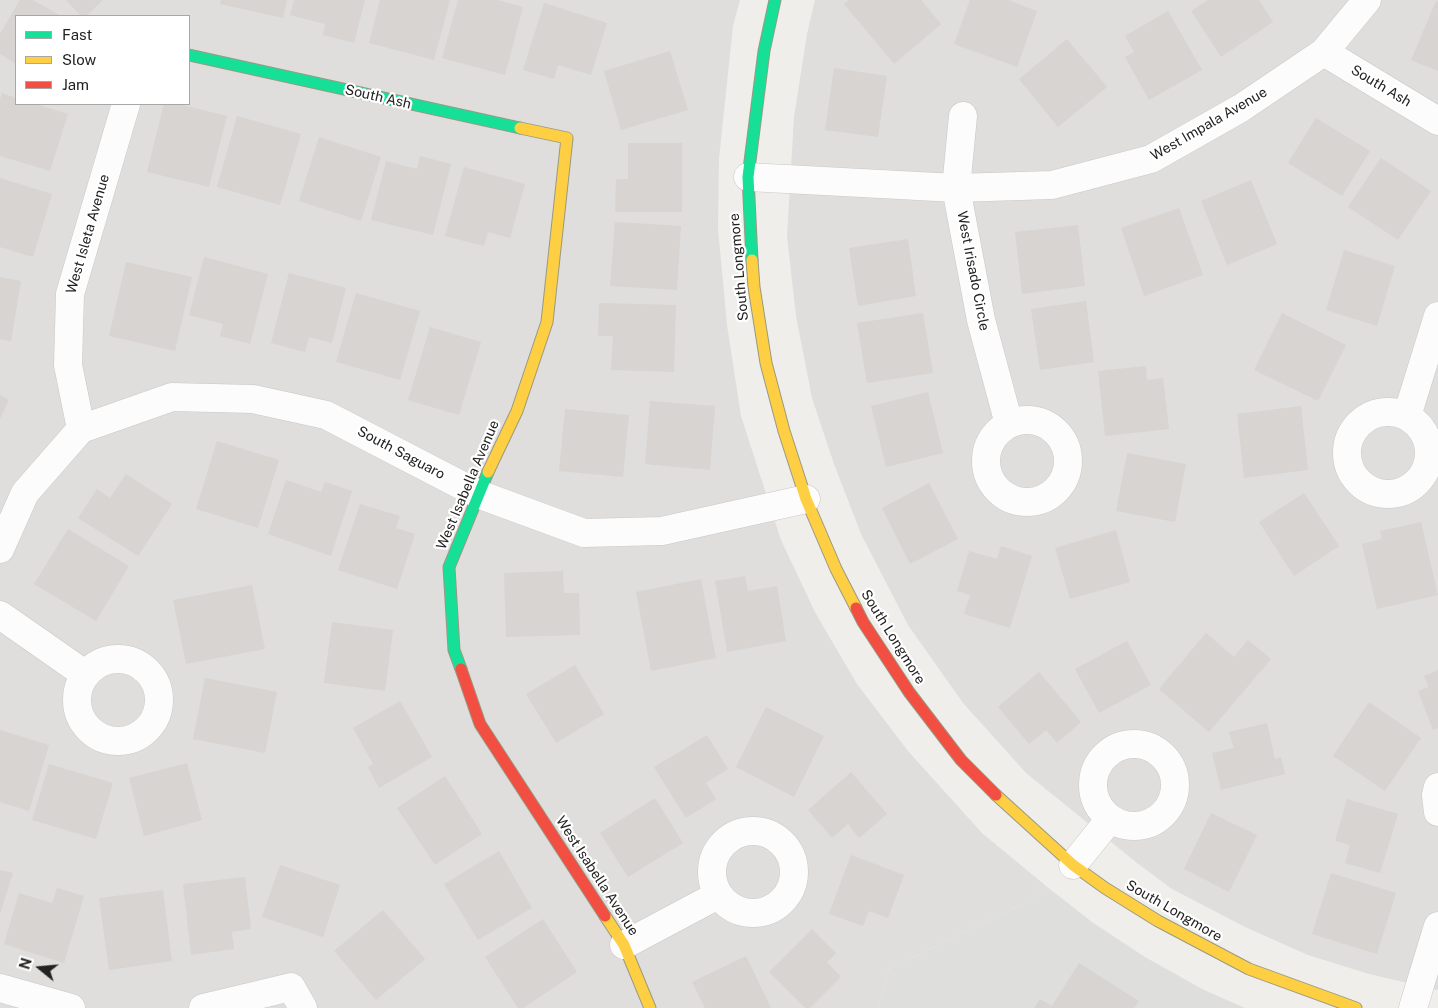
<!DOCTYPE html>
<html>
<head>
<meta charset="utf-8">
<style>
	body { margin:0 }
	#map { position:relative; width:1438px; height:1008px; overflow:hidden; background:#f0eeeb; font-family:"Public Sans",sans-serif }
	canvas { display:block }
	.legend { position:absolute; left:15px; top:15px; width:175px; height:90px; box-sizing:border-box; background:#fff; border:1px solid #a7a7a7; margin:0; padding:6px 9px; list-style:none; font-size:15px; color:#222 }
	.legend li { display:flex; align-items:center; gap:10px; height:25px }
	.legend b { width:25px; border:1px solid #a7a7a7 }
	.north { position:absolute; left:15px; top:943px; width:50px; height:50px; -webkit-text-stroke:4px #fff; paint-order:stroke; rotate:287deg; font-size:14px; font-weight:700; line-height:20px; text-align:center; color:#222 }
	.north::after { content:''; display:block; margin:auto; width:18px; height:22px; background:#222; clip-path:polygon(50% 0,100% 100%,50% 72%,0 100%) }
</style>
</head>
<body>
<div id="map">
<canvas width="1438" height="1008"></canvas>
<ul class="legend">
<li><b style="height:6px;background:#16e098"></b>Fast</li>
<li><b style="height:6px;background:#ffcf43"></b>Slow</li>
<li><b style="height:6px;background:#f24e42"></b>Jam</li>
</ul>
<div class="north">N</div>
</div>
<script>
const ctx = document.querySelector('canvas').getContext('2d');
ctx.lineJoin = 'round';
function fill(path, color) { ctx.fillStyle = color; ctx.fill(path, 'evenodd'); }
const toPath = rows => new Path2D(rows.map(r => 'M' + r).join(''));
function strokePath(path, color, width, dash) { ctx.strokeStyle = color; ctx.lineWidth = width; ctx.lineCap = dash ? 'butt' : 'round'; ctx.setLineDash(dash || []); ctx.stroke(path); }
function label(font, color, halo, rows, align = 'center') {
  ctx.font = font + ' "Public Sans",sans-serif'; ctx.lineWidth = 4.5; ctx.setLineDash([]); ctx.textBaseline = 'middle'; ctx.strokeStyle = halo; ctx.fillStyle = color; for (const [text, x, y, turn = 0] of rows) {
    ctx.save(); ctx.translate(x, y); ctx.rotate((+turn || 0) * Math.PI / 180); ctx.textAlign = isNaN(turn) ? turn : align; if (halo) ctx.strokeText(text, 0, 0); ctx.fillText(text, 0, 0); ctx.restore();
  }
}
fill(toPath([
	[0,0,740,0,733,26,719,159,718,228,727,325,741,416,781,540,816,614,857,684,908,751,982,833,1046,886,1037,897,889,969,878,1008,0,1008],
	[16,16,189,16,189,104,16,104],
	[815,0,1438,0,1438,990,1369,974,1308,955,1245,927,1172,889,1137,863,1026,773,963,703,908,625,861,534,834,464,812,398,796,316,787,236,794,117,807,34]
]), '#dfdedc');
fill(toPath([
	[1046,886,1092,922,1145,957,1204,990,1245,1008,878,1008,889,969,1037,897]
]), '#dededc');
fill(toPath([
	[20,0,33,0,61,16,16,16,16,64,0,54,0,34],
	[66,0,103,0,86,16,81,16],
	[221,0,287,0,283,18,220,4],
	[294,0,365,0,354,43,323,35,325,24,290,15],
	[380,0,450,0,434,60,369,43],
	[458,0,498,0,523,7,505,75,442,58],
	[849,0,921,0,941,24,894,64,844,4],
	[970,0,1008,0,1037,11,1017,67,954,44],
	[1208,0,1259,0,1273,22,1221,57,1191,11],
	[1436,1,1438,2,1438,71,1411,60],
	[544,3,607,23,591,75,558,65,554,79,523,70],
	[1168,11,1202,70,1149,100,1125,57,1134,52,1125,36],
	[1067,39,1107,87,1058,127,1019,79],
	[670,51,688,110,621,130,604,71],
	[834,68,887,76,878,137,825,130],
	[2,93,16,98,16,104,36,104,68,114,50,171,0,156,0,99],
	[164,104,178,104,227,116,209,187,147,172],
	[237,116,301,134,280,205,217,187],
	[1316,118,1370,151,1342,196,1288,163],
	[319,137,381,157,361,221,299,201],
	[628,143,682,143,682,212,615,212,616,179,628,179],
	[420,156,451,164,433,235,371,220,386,161,417,169],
	[1381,158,1431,191,1398,240,1348,207],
	[464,167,525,184,510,238,488,232,484,246,445,236],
	[0,178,52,194,33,257,0,247],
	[1251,180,1277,244,1227,265,1201,201],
	[1179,208,1203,275,1144,296,1121,228],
	[615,222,681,226,677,290,610,286],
	[1078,225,1085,286,1022,294,1015,232],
	[908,239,916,296,858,306,849,248],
	[1344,250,1395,266,1377,326,1326,310],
	[204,257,268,274,250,344,220,336,223,324,189,315],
	[126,262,192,277,175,351,109,336],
	[289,273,346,288,332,343,309,337,305,352,271,343],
	[0,277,21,281,11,341,0,339],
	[356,293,420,311,400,380,336,362],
	[1086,301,1094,362,1040,370,1031,309],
	[599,303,676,305,674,372,611,370,613,336,598,336],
	[923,313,933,373,867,383,857,323],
	[1282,313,1346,345,1318,401,1254,370],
	[430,327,481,342,459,415,408,400],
	[1146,366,1147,380,1163,378,1169,429,1105,436,1098,371],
	[928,392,943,453,886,467,871,406],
	[0,395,9,400,0,419],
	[650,401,715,406,710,470,645,464],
	[1301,406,1308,470,1244,478,1237,414],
	[565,409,629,415,623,477,559,471],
	[217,441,279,460,258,528,196,509],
	[1127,453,1186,464,1175,522,1116,511],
	[126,474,172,504,138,556,78,518,97,489,110,498],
	[286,480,321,492,325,482,352,491,331,556,268,534],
	[929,483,958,539,910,564,882,508],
	[1304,493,1339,546,1294,576,1259,522],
	[360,504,400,516,396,528,415,534,397,589,338,570],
	[1421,522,1438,595,1377,609,1362,544,1382,539,1380,531],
	[68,529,129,566,96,621,34,584],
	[1116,530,1130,582,1070,599,1055,548],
	[1001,546,1032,556,1010,628,964,614,970,595,957,591,969,551,997,559],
	[563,571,564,593,579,593,580,635,506,637,504,573],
	[745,576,748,591,777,586,786,641,727,652,715,581],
	[701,579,716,658,651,671,636,592],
	[252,585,265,649,186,664,173,600],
	[332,622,393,630,385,691,324,683],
	[1206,633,1234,657,1248,640,1271,659,1209,732,1159,689],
	[1127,641,1151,685,1099,713,1075,669],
	[575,665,604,714,556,743,526,694],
	[1438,670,1438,728,1433,730,1418,691,1429,687,1424,676],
	[1039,672,1081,722,1057,743,1046,730,1029,744,998,707],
	[205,678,277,692,265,753,193,739],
	[400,701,432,757,379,788,368,767,373,764,353,728],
	[1369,702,1421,738,1385,791,1333,756],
	[766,707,824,736,794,797,736,767],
	[1267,723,1275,759,1281,757,1285,774,1221,790,1212,753,1234,748,1229,732],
	[0,730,49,745,29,811,0,802],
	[707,735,728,769,706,783,716,799,686,818,654,767],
	[187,763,202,820,144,836,129,778],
	[49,764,113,783,96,839,32,820],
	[851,772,887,814,859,838,848,824,832,838,808,810],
	[445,776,482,834,435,865,397,808],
	[655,798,683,843,628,877,600,833],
	[1347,799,1398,814,1380,873,1345,863,1350,845,1335,841],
	[1211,813,1257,835,1229,892,1184,869],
	[499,851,532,908,478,940,444,884],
	[851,855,904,875,888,918,869,911,863,926,829,914],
	[280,865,340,885,323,937,262,917],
	[0,870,13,873,0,914],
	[1331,873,1396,893,1377,954,1312,934],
	[245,877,251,929,232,932,234,949,191,955,183,884],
	[57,888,84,896,64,963,4,944,19,893,52,903],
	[163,890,172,961,109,970,99,898],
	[383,910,425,959,376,1000,334,951],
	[543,919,577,972,523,1008,518,1008,485,957],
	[812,929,836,953,827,962,841,977,810,1008,805,1008,769,972],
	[746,956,771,1008,705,1008,692,982],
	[1079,963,1139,1001,1134,1008,1034,1008,1040,999,1052,1006]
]), '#d7d4d2');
const street = toPath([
	[1324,52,1438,121],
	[963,116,956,188,981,320,1009,424],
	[748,177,956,188,1052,185,1151,159,1241,108,1324,52,1367,0],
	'1347 453a41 41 0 1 1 82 0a41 41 0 1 1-82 0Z',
	[1407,416,1438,316],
	'986 461a41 41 0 1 1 82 0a41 41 0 1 1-82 0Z',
	[81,429,172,397,253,399,326,415,478,494,584,533,662,531,806,499],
	[0,549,25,493,81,429,68,365,70,294,126,104],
	[0,615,86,675],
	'77 700a41 41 0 1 1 82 0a41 41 0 1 1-82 0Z',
	'1093 785a41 41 0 1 1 82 0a41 41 0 1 1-82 0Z',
	[1438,787,1436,795,1438,812],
	'712 872a41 41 0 1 1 82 0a41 41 0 1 1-82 0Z',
	[1073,865,1110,819],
	[624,945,718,895],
	[0,988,71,1008],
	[203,1008,291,987,303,1008],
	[1413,1008,1438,926]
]);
const fast = toPath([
	[189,55,520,128],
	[752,260,748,177,764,51,775,0],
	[461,669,454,650,449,567,488,472]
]);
const slow = toPath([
	[752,260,754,287,766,363,784,431,806,499,836,569,856,608],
	[488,472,517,411,547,322,567,138,520,128],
	[996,795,1073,865,1105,888,1158,921,1249,969,1356,1008],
	[605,916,624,945,650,1008]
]);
const jam = toPath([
	[856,608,863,622,909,692,961,760,996,795],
	[461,669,480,724,605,916]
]);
strokePath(street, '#c9c8c7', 29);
strokePath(fast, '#999a82', 13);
strokePath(slow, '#999a82', 13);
strokePath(jam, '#999a82', 13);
strokePath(street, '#fdfcfc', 28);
strokePath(fast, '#16e098', 11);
strokePath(slow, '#ffcf43', 11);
strokePath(jam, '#f24e42', 11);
label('14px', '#222', '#fff', [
	["South Ash",1381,86,31],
	["South Ash",378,97,13],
	["West Impala Avenue",1209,124,-30],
	["West Isleta Avenue",88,234,-74],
	["South Longmore",739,267,-95],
	["West Irisado Circle",973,271,79],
	["South Saguaro",401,453,28],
	["West Isabella Avenue",468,485,-67],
	["South Longmore",893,637,58],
	["West Isabella Avenue",597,876,57],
	["South Longmore",1174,911,30]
]);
</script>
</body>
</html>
